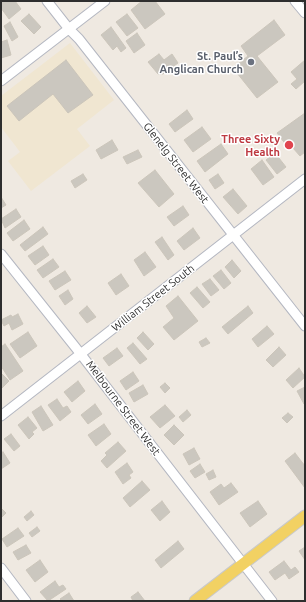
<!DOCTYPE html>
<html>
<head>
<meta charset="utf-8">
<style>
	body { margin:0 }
	#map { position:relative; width:306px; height:602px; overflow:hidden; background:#efe9e1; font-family:Ubuntu,sans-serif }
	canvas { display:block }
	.frame { position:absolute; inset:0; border:2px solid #2e2e2e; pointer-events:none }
</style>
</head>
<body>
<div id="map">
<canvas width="306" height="602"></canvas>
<div class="frame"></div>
</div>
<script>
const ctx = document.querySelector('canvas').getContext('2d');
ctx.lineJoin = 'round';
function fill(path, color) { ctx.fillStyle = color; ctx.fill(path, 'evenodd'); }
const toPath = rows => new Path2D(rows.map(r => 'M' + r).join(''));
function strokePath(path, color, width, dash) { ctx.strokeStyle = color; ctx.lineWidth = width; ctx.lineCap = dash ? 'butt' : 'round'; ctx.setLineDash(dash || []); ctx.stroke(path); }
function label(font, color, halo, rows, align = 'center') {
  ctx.font = font + ' Ubuntu,sans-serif'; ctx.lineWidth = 3; ctx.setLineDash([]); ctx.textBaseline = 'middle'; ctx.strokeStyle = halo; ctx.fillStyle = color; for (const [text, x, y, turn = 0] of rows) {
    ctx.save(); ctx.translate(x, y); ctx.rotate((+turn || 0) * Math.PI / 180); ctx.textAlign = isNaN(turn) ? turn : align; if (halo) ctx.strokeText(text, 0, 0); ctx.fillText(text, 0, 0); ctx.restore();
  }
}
fill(toPath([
	[70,43,114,100,77,129,90,146,31,191,8,161,20,152,1,127,1,96]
]), '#f0e6d1');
const building = toPath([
	[1,1,15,1,21,9,9,19,1,8,1,1],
	[142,1,155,1,165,14,145,29,131,10,142,1],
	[29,14,41,27,34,34,21,21,29,14],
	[127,14,138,28,127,36,116,22,127,14],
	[274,20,285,35,257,56,278,82,257,98,233,68,248,56,241,46,274,20],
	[10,22,18,37,12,41,4,26,10,22],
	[111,27,126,48,121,52,117,46,113,50,101,35,111,27],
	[137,33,145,45,134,53,126,41,137,33],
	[7,40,11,55,1,58,1,42,7,40],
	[159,54,164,60,172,54,178,63,163,74,158,74,148,62,159,54],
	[66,60,93,95,68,113,53,94,19,121,7,106,66,60],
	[305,60,305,81,296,89,291,84,297,79,291,72,305,60],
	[187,110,193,119,175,132,169,124,187,110],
	[305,113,305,152,300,156,293,148,290,150,277,133,305,113],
	[202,127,211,139,193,152,184,140,202,127],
	[112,140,118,150,101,159,96,150,112,140],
	[221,144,228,154,205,172,197,161,221,144],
	[138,150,142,157,127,164,123,157,138,150],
	[275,153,286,167,277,174,266,160,275,153],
	[262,160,274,177,263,185,251,169,262,160],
	[155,170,174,194,159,207,138,183,155,170],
	[83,174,87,180,75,188,71,181,83,174],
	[218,174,224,183,215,189,209,180,218,174],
	[233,189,247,206,238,214,223,197,233,189],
	[1,197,6,205,1,208,1,197],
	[183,206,189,215,174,226,167,217,183,206],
	[16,209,21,217,5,228,1,219,16,209],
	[24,220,30,229,13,241,7,233,24,220],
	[43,227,48,234,25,251,20,245,43,227],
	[193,228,200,238,184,250,177,241,193,228],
	[162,237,174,255,168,260,155,242,162,237],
	[43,246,49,255,35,265,28,256,43,246],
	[145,252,156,267,144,276,134,260,145,252],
	[53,259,59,267,43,278,37,270,53,259],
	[232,260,241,271,234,278,225,267,232,260],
	[221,270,231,283,224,289,213,276,221,270],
	[65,271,71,280,55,290,49,281,65,271],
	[121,274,129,286,116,295,108,283,121,274],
	[210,279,219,290,211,296,202,284,210,279],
	[197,287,210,302,203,308,190,293,197,287],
	[68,290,73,299,65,305,59,296,68,290],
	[178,296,198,321,174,340,163,327,174,318,166,306,178,296],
	[87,306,96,317,87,323,79,313,87,306],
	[248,306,253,313,228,334,222,327,248,306],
	[18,314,23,324,12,330,9,323,4,326,1,320,11,315,12,317,18,314],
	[267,326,274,334,258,347,252,339,267,326],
	[28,332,37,346,20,358,10,344,28,332],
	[143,332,154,344,148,350,137,338,143,332],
	[206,338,210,343,202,347,199,342,206,338],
	[133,343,147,359,140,364,127,348,133,343],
	[5,344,23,371,10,380,1,366,1,347,5,344],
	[279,347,286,355,273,367,266,360,279,347],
	[117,348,123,356,109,366,103,358,117,348],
	[299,368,305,377,293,388,286,380,299,368],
	[133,372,139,381,126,390,120,381,133,372],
	[1,373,9,381,1,389,1,373],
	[78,381,85,391,72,402,64,392,78,381],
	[165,383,170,388,165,393,160,387,165,383],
	[143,385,148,394,134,402,129,393,143,385],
	[305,387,305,403,304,404,297,391,305,387],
	[57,399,63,408,67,406,71,412,60,421,48,405,57,399],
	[95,404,102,414,88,424,81,415,95,404],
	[165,405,175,416,160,428,150,417,165,405],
	[41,406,53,425,43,431,32,412,41,406],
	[187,410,191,415,183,422,179,417,187,410],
	[288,413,293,417,287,423,282,418,288,413],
	[28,417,37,428,32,432,34,434,29,439,18,425,28,417],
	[104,424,111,434,96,446,88,435,104,424],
	[174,425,184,435,174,445,164,435,174,425],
	[11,434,20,446,14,451,4,439,11,434],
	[118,442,126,451,107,468,101,461,107,455,105,453,118,442],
	[194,448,200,459,189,465,183,454,194,448],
	[3,452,10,463,1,469,1,453,3,452],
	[295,453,305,466,305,488,285,461,295,453],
	[127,463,133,472,129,475,131,478,123,484,115,472,127,463],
	[200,464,205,472,195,478,190,471,200,464],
	[213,470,216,477,209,480,206,474,213,470],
	[142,481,150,490,130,507,123,498,142,481],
	[231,483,238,492,219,505,210,492,221,484,224,488,231,483],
	[162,501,170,512,160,521,151,510,162,501],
	[258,501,267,514,250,527,240,513,258,501],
	[1,508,6,513,1,518,1,508],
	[31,511,34,515,27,521,24,517,31,511],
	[37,527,40,531,32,537,29,533,37,527],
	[18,528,24,536,7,547,2,539,18,528],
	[178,541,184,549,161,568,155,560,178,541],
	[26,545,31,553,18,560,13,552,26,545],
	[305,547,305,560,299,551,305,547],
	[40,560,48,572,35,582,26,570,40,560],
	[284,561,291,570,295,567,299,572,289,579,285,573,275,580,269,572,284,561],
	[55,581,59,587,63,585,66,589,48,601,40,592,55,581],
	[138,592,145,601,133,601,131,597,138,592],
	[69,593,74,601,62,601,60,599,69,593]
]);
fill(building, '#cbc7bf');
strokePath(building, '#cbc5ba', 1);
const minor = toPath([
	[47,1,69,29,79,39,305,326],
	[295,1,305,13],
	[1,81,105,1],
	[1,254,76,348,272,601],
	[1,416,305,179],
	[1,568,26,601]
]);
const major = toPath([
	[195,601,305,516]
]);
strokePath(minor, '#b4b7c1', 11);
strokePath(major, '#c9c9c9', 13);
strokePath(minor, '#fff', 9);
strokePath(major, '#f2d163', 11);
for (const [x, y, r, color] of [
	[251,62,4,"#6b7280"],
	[289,145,5,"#e0444e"]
]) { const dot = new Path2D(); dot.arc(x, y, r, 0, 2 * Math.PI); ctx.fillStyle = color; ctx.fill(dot); strokePath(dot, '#fff', 1.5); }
label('bold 11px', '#5b616d', '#fff', [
	["St. Paul’s",243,56],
	["Anglican Church",243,69]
], 'right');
label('bold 11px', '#be3a42', '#fff', [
	["Three Sixty",280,139],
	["Health",280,152]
], 'right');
label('11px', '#2e2e2e', '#fff', [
	["Glenelg Street West",176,163,52],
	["William Street South",153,298,-38],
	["Melbourne Street West",123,408,53]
]);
</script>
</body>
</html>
